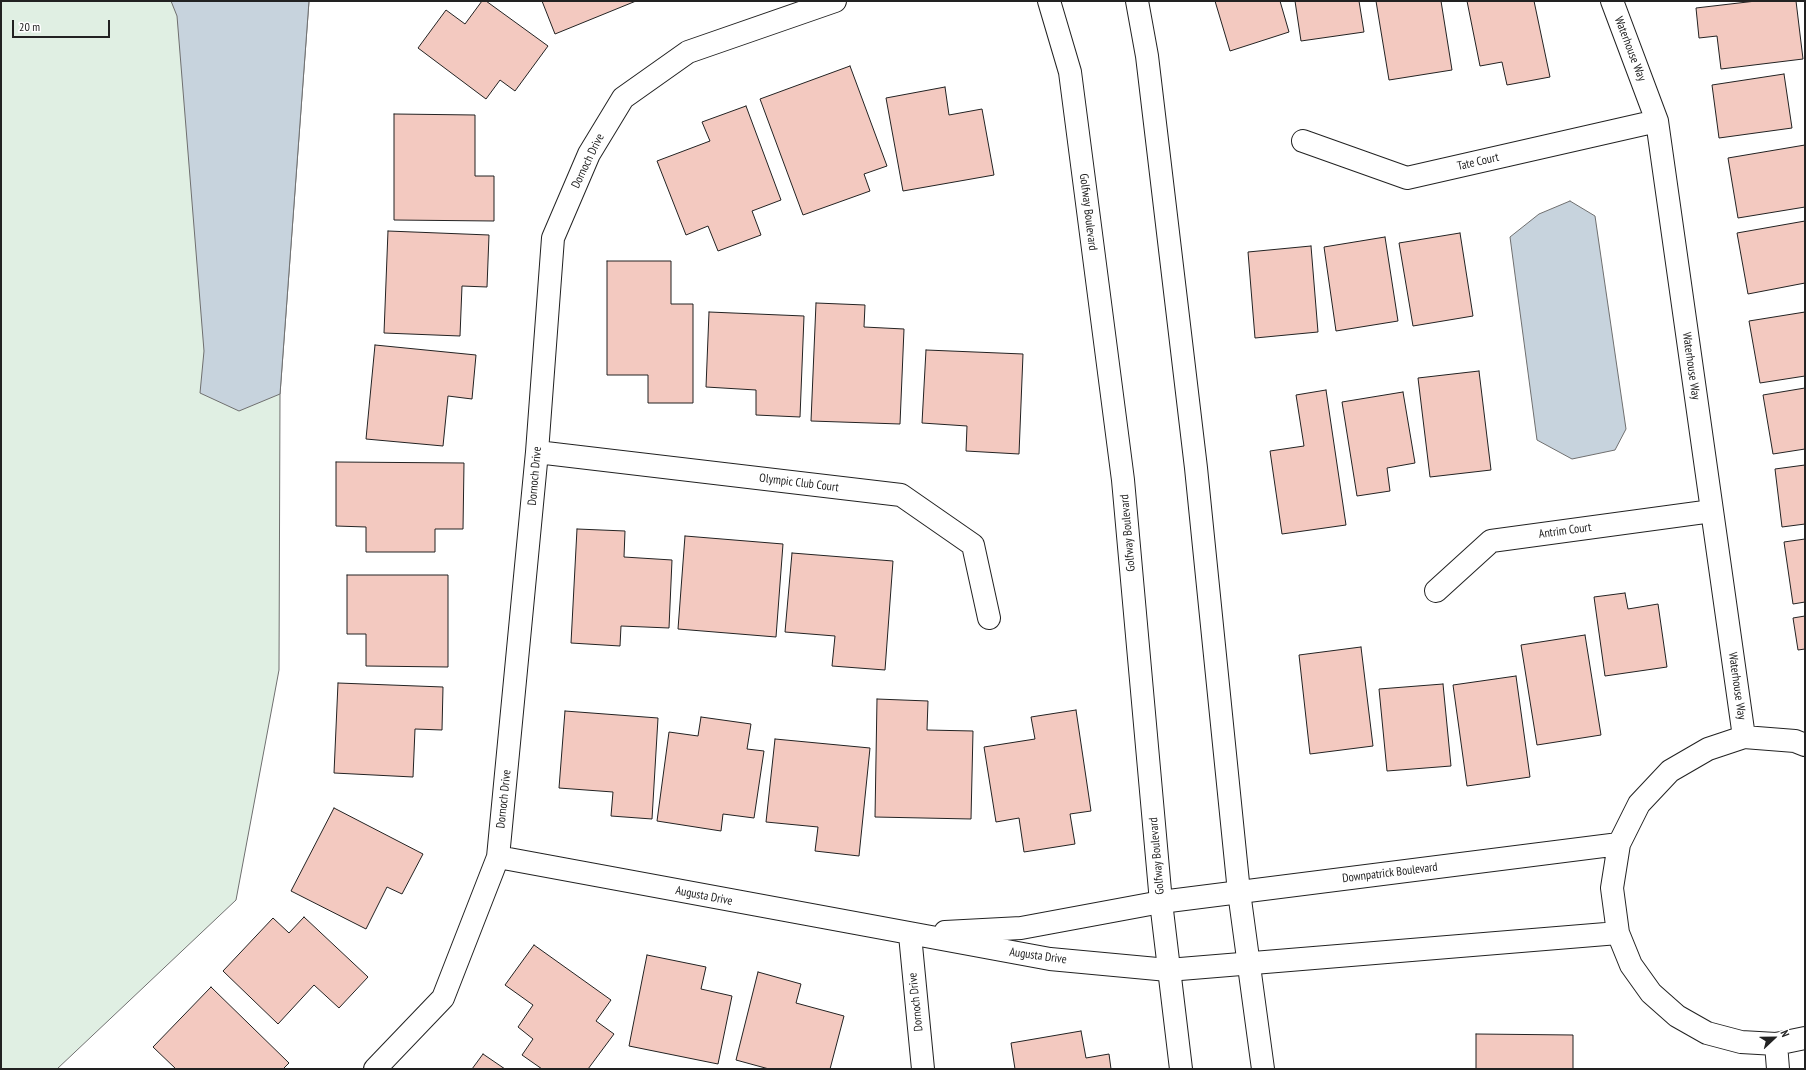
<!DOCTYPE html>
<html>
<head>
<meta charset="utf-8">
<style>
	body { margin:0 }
	#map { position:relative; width:1806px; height:1070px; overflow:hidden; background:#fff; font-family:"PT Sans Narrow",sans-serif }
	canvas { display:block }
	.frame { position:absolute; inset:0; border:2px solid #222; pointer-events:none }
	.north { position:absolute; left:1754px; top:1018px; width:40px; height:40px; -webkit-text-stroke:3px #fff; paint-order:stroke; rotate:68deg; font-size:11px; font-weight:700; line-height:16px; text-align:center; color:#222 }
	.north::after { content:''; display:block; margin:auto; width:14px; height:18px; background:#222; clip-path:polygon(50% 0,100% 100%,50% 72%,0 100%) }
	.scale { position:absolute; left:12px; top:20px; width:98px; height:18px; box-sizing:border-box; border:2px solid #222; border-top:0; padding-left:5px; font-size:12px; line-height:14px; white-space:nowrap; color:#222; -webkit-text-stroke:3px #fff; paint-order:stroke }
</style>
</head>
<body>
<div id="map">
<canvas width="1806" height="1070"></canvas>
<div class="frame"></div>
<div class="north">N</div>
<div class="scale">20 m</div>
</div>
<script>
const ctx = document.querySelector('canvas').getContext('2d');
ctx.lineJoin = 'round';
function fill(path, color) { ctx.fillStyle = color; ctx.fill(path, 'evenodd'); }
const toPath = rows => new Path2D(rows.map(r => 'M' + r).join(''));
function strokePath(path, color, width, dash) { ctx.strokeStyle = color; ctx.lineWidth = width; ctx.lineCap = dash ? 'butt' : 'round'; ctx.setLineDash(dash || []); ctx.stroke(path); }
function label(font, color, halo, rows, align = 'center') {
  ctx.font = font + ' "PT Sans Narrow",sans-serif'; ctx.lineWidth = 3; ctx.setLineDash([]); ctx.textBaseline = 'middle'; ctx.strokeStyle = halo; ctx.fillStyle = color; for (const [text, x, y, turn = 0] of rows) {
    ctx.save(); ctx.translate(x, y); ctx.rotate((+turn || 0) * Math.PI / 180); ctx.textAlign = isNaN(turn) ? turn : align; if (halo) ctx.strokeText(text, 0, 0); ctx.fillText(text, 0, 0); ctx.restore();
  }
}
const green = toPath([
	[1,1,309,1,280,394,279,670,236,900,57,1069,1,1069,1,1]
]);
fill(green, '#e0efe3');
strokePath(green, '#6f6f6f', 1);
const water = toPath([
	[171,1,309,1,280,394,239,411,200,393,204,351,177,16,171,1],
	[1570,201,1595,216,1626,429,1615,450,1572,459,1537,440,1510,237,1539,214,1570,201]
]);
fill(water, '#c7d3dd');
strokePath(water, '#6f6f6f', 1);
const building = toPath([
	[482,1,486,1,548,46,515,91,500,80,486,99,418,48,446,10,465,24,482,1],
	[542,1,636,1,555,34,542,1],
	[1215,1,1280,1,1289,32,1230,51,1215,1],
	[1295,1,1359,1,1364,32,1301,41,1295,1],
	[1376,1,1441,1,1452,70,1389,80,1376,1],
	[1467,1,1534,1,1550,77,1507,85,1502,62,1480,66,1467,1],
	[1756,1,1796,1,1803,59,1721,69,1717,36,1699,38,1696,8,1756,1],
	[850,66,887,166,864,174,870,191,803,215,760,99,850,66],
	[1784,74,1792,128,1719,138,1712,85,1784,74],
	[945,87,949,115,982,109,994,175,903,191,886,98,945,87],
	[746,106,781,200,752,211,761,235,718,251,708,226,686,235,657,161,710,141,702,122,746,106],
	[394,114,475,115,475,176,494,176,494,221,394,220,394,114],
	[1805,145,1805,207,1738,218,1728,158,1805,145],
	[1805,221,1805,283,1748,294,1737,233,1805,221],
	[388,231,489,235,487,287,462,286,460,336,384,333,388,231],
	[1460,233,1473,316,1413,326,1399,243,1460,233],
	[1385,237,1398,321,1336,331,1324,247,1385,237],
	[1311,246,1318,332,1255,338,1248,252,1311,246],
	[607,261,671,261,671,304,693,304,693,403,648,403,648,375,607,375,607,261],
	[816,303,865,305,864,327,904,329,900,424,811,421,816,303],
	[709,312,804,316,800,417,756,415,756,390,706,387,709,312],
	[1805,312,1805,376,1760,383,1749,321,1805,312],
	[375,345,476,355,472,399,448,396,443,446,366,439,375,345],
	[926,350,1023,354,1019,454,966,451,967,426,922,423,926,350],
	[1479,371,1491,470,1430,477,1418,378,1479,371],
	[1805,388,1805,449,1773,454,1763,395,1805,388],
	[1326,390,1346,525,1282,534,1270,451,1304,446,1296,395,1326,390],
	[1403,392,1415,463,1387,468,1390,491,1357,496,1342,402,1403,392],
	[336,462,464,463,463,529,435,529,435,552,366,552,366,527,336,526,336,462],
	[1805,465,1805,524,1782,527,1775,469,1805,465],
	[577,529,625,531,624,557,672,560,669,628,621,626,620,646,571,643,577,529],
	[685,536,783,544,776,637,678,629,685,536],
	[1805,539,1805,602,1793,604,1784,542,1805,539],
	[792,553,893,561,885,670,832,666,835,636,785,632,792,553],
	[347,575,448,575,448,667,366,666,366,634,347,634,347,575],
	[1625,593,1628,609,1658,604,1667,667,1605,676,1594,597,1625,593],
	[1805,616,1805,649,1798,650,1793,618,1805,616],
	[1585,635,1601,735,1537,745,1521,645,1585,635],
	[1361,647,1373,746,1310,754,1299,655,1361,647],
	[1516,676,1530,777,1467,786,1453,685,1516,676],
	[338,683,443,687,442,730,415,729,413,777,334,773,338,683],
	[1443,684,1451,766,1387,771,1379,689,1443,684],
	[877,699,928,701,927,730,973,731,971,819,875,817,877,699],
	[1076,710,1091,811,1070,814,1075,844,1024,852,1019,818,996,822,984,747,1035,739,1031,717,1076,710],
	[565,711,658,718,652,819,611,816,613,792,559,788,565,711],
	[701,717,751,724,747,749,764,751,754,818,723,814,721,831,657,821,669,732,698,736,701,717],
	[775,739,870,748,859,856,815,851,818,827,766,822,775,739],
	[334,808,423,854,402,894,387,887,366,929,291,891,334,808],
	[304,917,368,977,339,1008,314,985,278,1024,223,971,273,918,289,933,304,917],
	[534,945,611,1000,596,1021,614,1034,588,1069,542,1069,522,1055,533,1039,518,1027,533,1005,505,985,534,945],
	[647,955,706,967,701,989,732,996,718,1064,629,1046,647,955],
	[758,972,801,984,796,1003,844,1016,830,1069,769,1069,736,1060,758,972],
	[211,987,289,1063,283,1069,176,1069,153,1047,211,987],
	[1081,1031,1086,1058,1109,1054,1111,1069,1015,1069,1011,1043,1081,1031],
	[1476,1034,1573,1035,1573,1069,1476,1069,1476,1034],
	[483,1054,505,1069,472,1069,483,1054]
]);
fill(building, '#f3c9c0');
strokePath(building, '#222', 1);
const minor = toPath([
	[1612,1,1657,121,1744,737],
	[1303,141,1407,178,1657,121],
	[537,452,901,495,973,545,989,618],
	[1436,591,1491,541,1712,511],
	[1805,745,1795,741,1744,737,1708,749,1670,771,1639,804,1619,844,1612,888,1618,933,1631,965,1651,993,1677,1016,1707,1033,1741,1042,1776,1044,1805,1038],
	[498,857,1050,959,1168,970,1618,933],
	[945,932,1021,928,1161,902,1619,844],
	[910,935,923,1069],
	[1776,1044,1778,1069],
	[375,1069,443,998,498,857,537,452,553,238,589,154,623,98,688,52,835,1]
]);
const tertiary = toPath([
	[1049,1,1070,72,1123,480,1161,902,1181,1069],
	[1137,1,1147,56,1196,468,1239,892,1263,1069]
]);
strokePath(minor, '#222', 24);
strokePath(tertiary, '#222', 24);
strokePath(minor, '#fff', 22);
strokePath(tertiary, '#fff', 22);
label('12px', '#222', '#fff', [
	["Waterhouse Way",1630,49,69],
	["Dornoch Drive",588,161,-64],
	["Tate Court",1478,162,-13],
	["Golfway Boulevard",1088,212,83],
	["Waterhouse Way",1691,366,82],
	["Dornoch Drive",535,476,-85],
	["Olympic Club Court",799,483,7],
	["Antrim Court",1565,531,-8],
	["Golfway Boulevard",1128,533,-95],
	["Waterhouse Way",1737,686,82],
	["Dornoch Drive",504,799,-84],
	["Golfway Boulevard",1157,856,-95],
	["Downpatrick Boulevard",1390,873,-7],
	["Augusta Drive",704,896,11],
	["Augusta Drive",1038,956,8],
	["Dornoch Drive",916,1002,-96]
]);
</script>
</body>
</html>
